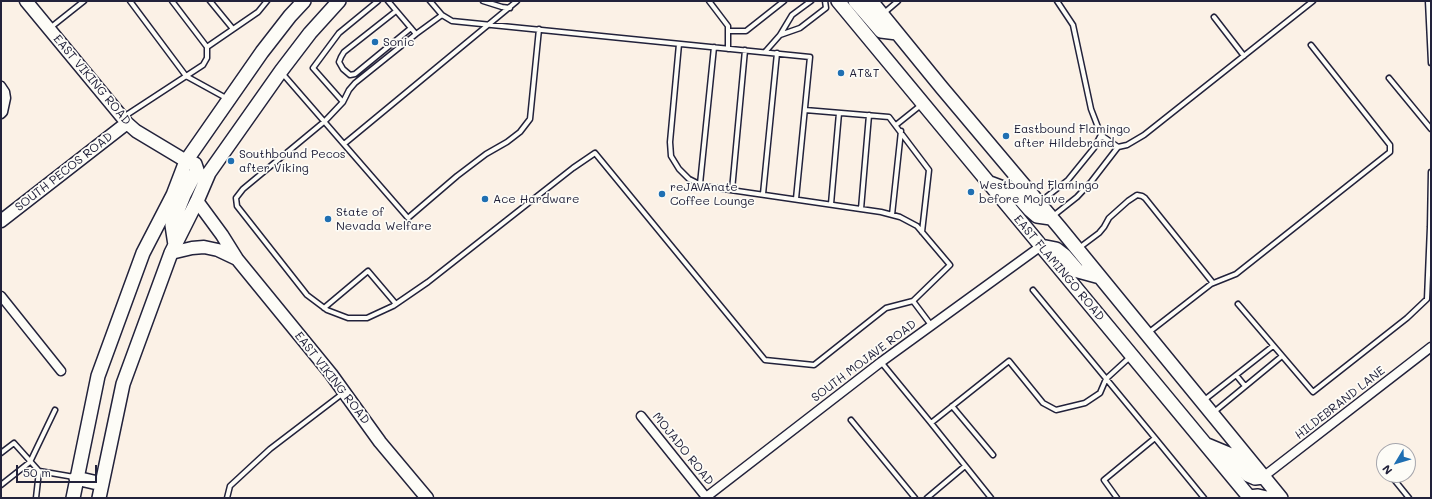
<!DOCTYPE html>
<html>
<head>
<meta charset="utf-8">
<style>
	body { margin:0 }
	#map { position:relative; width:1432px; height:499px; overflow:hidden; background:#fbf1e6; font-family:Mali,sans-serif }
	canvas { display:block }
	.frame { position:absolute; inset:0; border:2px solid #22223b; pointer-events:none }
	.north { position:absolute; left:1376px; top:443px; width:40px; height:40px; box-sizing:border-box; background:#fdfcf7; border:1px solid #a5a5ac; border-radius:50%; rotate:232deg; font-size:11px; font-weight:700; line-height:16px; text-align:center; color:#22223b }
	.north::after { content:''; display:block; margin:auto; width:14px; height:18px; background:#1f6fb2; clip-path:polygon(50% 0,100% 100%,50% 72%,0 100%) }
	.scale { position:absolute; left:16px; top:465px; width:81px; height:18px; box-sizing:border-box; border:2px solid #22223b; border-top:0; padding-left:5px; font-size:12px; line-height:14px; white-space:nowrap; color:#22223b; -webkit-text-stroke:3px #fdfcf7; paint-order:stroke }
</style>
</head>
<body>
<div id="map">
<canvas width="1432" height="499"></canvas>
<div class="frame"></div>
<div class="north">N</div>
<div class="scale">50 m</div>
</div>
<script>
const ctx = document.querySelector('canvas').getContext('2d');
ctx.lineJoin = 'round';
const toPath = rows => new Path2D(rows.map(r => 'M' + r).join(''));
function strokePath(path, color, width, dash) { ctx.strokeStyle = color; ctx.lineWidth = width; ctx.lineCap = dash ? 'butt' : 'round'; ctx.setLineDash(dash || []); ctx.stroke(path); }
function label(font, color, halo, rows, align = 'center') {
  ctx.font = font + ' Mali,sans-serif'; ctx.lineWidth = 3.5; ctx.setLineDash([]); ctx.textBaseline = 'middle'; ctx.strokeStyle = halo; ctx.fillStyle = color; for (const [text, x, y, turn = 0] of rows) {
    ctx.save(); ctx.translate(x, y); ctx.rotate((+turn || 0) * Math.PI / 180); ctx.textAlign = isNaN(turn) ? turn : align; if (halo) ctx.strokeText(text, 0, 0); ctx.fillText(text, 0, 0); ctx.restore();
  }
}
const lane = toPath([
	[130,1,186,76,226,98],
	[210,1,233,29],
	[388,1,416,34,355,83,349,90,343,102,325,121,243,189,236,198,237,206,307,295,327,310,348,318,367,318,393,306,428,282,573,168,595,153,765,360,814,365,886,308,913,301,950,265,917,226,900,217,881,212,703,186,689,179,679,169,671,156,670,142,679,44],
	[430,1,442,15,452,21,810,57,796,199],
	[483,1,502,7,510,8],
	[709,1,728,26,728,49],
	[1057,1,1073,25,1091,109,1101,135,1118,147,1127,145,1144,135,1313,1],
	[1428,1,1431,63],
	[396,11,344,52,341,57,339,62,343,69,350,75,355,74,411,28],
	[884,13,898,1],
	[1214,17,1244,56],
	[50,28,84,1],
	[728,31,746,31,784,1],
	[416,34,442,15],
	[780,35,800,28,826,8,825,1],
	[207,47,258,12,267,1],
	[765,52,780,35,792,15,811,1],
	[282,73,408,218,457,176,486,154,507,142,520,132,530,119,539,29],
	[1389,78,1431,129],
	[343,102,313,68,339,33,378,1],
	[805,110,889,117,929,170,922,232],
	[125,116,203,65,207,58,207,47,172,1],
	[896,125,921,105],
	[344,144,517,1],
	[700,184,714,47],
	[732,190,745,50],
	[763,194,777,53],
	[1040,202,1068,180,1094,148,1101,135],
	[831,204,839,113],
	[861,209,869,115],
	[892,215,901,131],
	[1053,216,1077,197,1091,182,1118,147],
	[1079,248,1099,233,1104,227,1109,218,1128,201,1137,195,1142,196,1145,198,1213,283],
	[1033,290,1155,438],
	[913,301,931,325],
	[1238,304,1313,392,1407,318,1427,299,1430,227,1431,172],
	[324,308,368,271,396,304],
	[1148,333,1211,284,1236,274,1390,152,1390,145,1311,45],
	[881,362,931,423],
	[1236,375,1245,386],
	[1203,401,1273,346],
	[952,406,993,455],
	[1214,412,1282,356],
	[851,420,915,498],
	[1,453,14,443,39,471,74,477],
	[1392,477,1409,498],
	[1,485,30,462,55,410],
	[36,498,39,471],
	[227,498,230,486,270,449,342,394],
	[927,498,965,466],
	[991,498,931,423,1009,361,1043,403,1056,410,1085,403,1100,393,1106,379,1130,357],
	[1117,498,1104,480,1155,438,1204,498]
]);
const street = toPath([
	[1,86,5,92,6,98,3,112,1,114],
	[1,296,61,371],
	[641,416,706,497],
	[1263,477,1431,347],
	[705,498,881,362,1041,246]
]);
const secondary = toPath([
	[26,1,127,123,136,131,186,161],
	[197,201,222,235,237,259,331,374,380,442,427,498],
	[1,221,127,123],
	[171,253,192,248,204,247,218,250,237,259]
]);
const primary = toPath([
	[838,1,1250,498],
	[855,1,881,31,897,33],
	[871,1,942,88,1060,228,1281,498],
	[990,183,1014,192,1029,209,1037,216,1051,218],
	[175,245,172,225,184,195,197,170,195,164,186,161],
	[1041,246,1056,249,1065,256,1078,271,1100,277],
	[1207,445,1231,455,1248,475,1255,478,1263,477],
	[76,478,102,484],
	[1249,497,1258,496,1267,498],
	[73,498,98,376,143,253,173,195,186,161,262,52,290,16,304,1],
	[99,498,123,384,171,253,197,201,209,173,281,71,310,33,339,1]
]);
strokePath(lane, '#22223b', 7);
strokePath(street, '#22223b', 11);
strokePath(secondary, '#22223b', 15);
strokePath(primary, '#22223b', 16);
strokePath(lane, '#fdfcf7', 4);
strokePath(street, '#fdfcf7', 8);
strokePath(secondary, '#fdfcf7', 12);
strokePath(primary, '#fdfcf7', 13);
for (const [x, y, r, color] of [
	[375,42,4,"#1f6fb2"],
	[841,73,4,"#1f6fb2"],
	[1006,136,4,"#1f6fb2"],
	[231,161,4,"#1f6fb2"],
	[971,192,4,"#1f6fb2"],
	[662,194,4,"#1f6fb2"],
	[485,199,4,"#1f6fb2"],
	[328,219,4,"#1f6fb2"]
]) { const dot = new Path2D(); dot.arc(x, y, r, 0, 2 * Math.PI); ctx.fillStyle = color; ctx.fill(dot); strokePath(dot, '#fdfcf7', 1.5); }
label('12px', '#22223b', '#fdfcf7', [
	["Sonic",383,42],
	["AT&T",849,73],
	["Eastbound Flamingo",1014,129],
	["after Hildebrand",1014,143],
	["Southbound Pecos",239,154],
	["after Viking",239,168],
	["Westbound Flamingo",979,185],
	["before Mojave",979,199],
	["reJAVAnate",670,187],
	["Coffee Lounge",670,201],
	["Ace Hardware",493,199],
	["State of",336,212],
	["Nevada Welfare",336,226]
], 'left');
label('12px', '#22223b', '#fdfcf7', [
	["EAST VIKING ROAD",92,80,50],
	["SOUTH PECOS ROAD",64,172,-38],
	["EAST FLAMINGO ROAD",1059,268,50],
	["SOUTH MOJAVE ROAD",864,361,-37],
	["EAST VIKING ROAD",332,378,52],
	["HILDEBRAND LANE",1340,403,-38],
	["MOJADO ROAD",683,449,51]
]);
</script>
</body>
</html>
